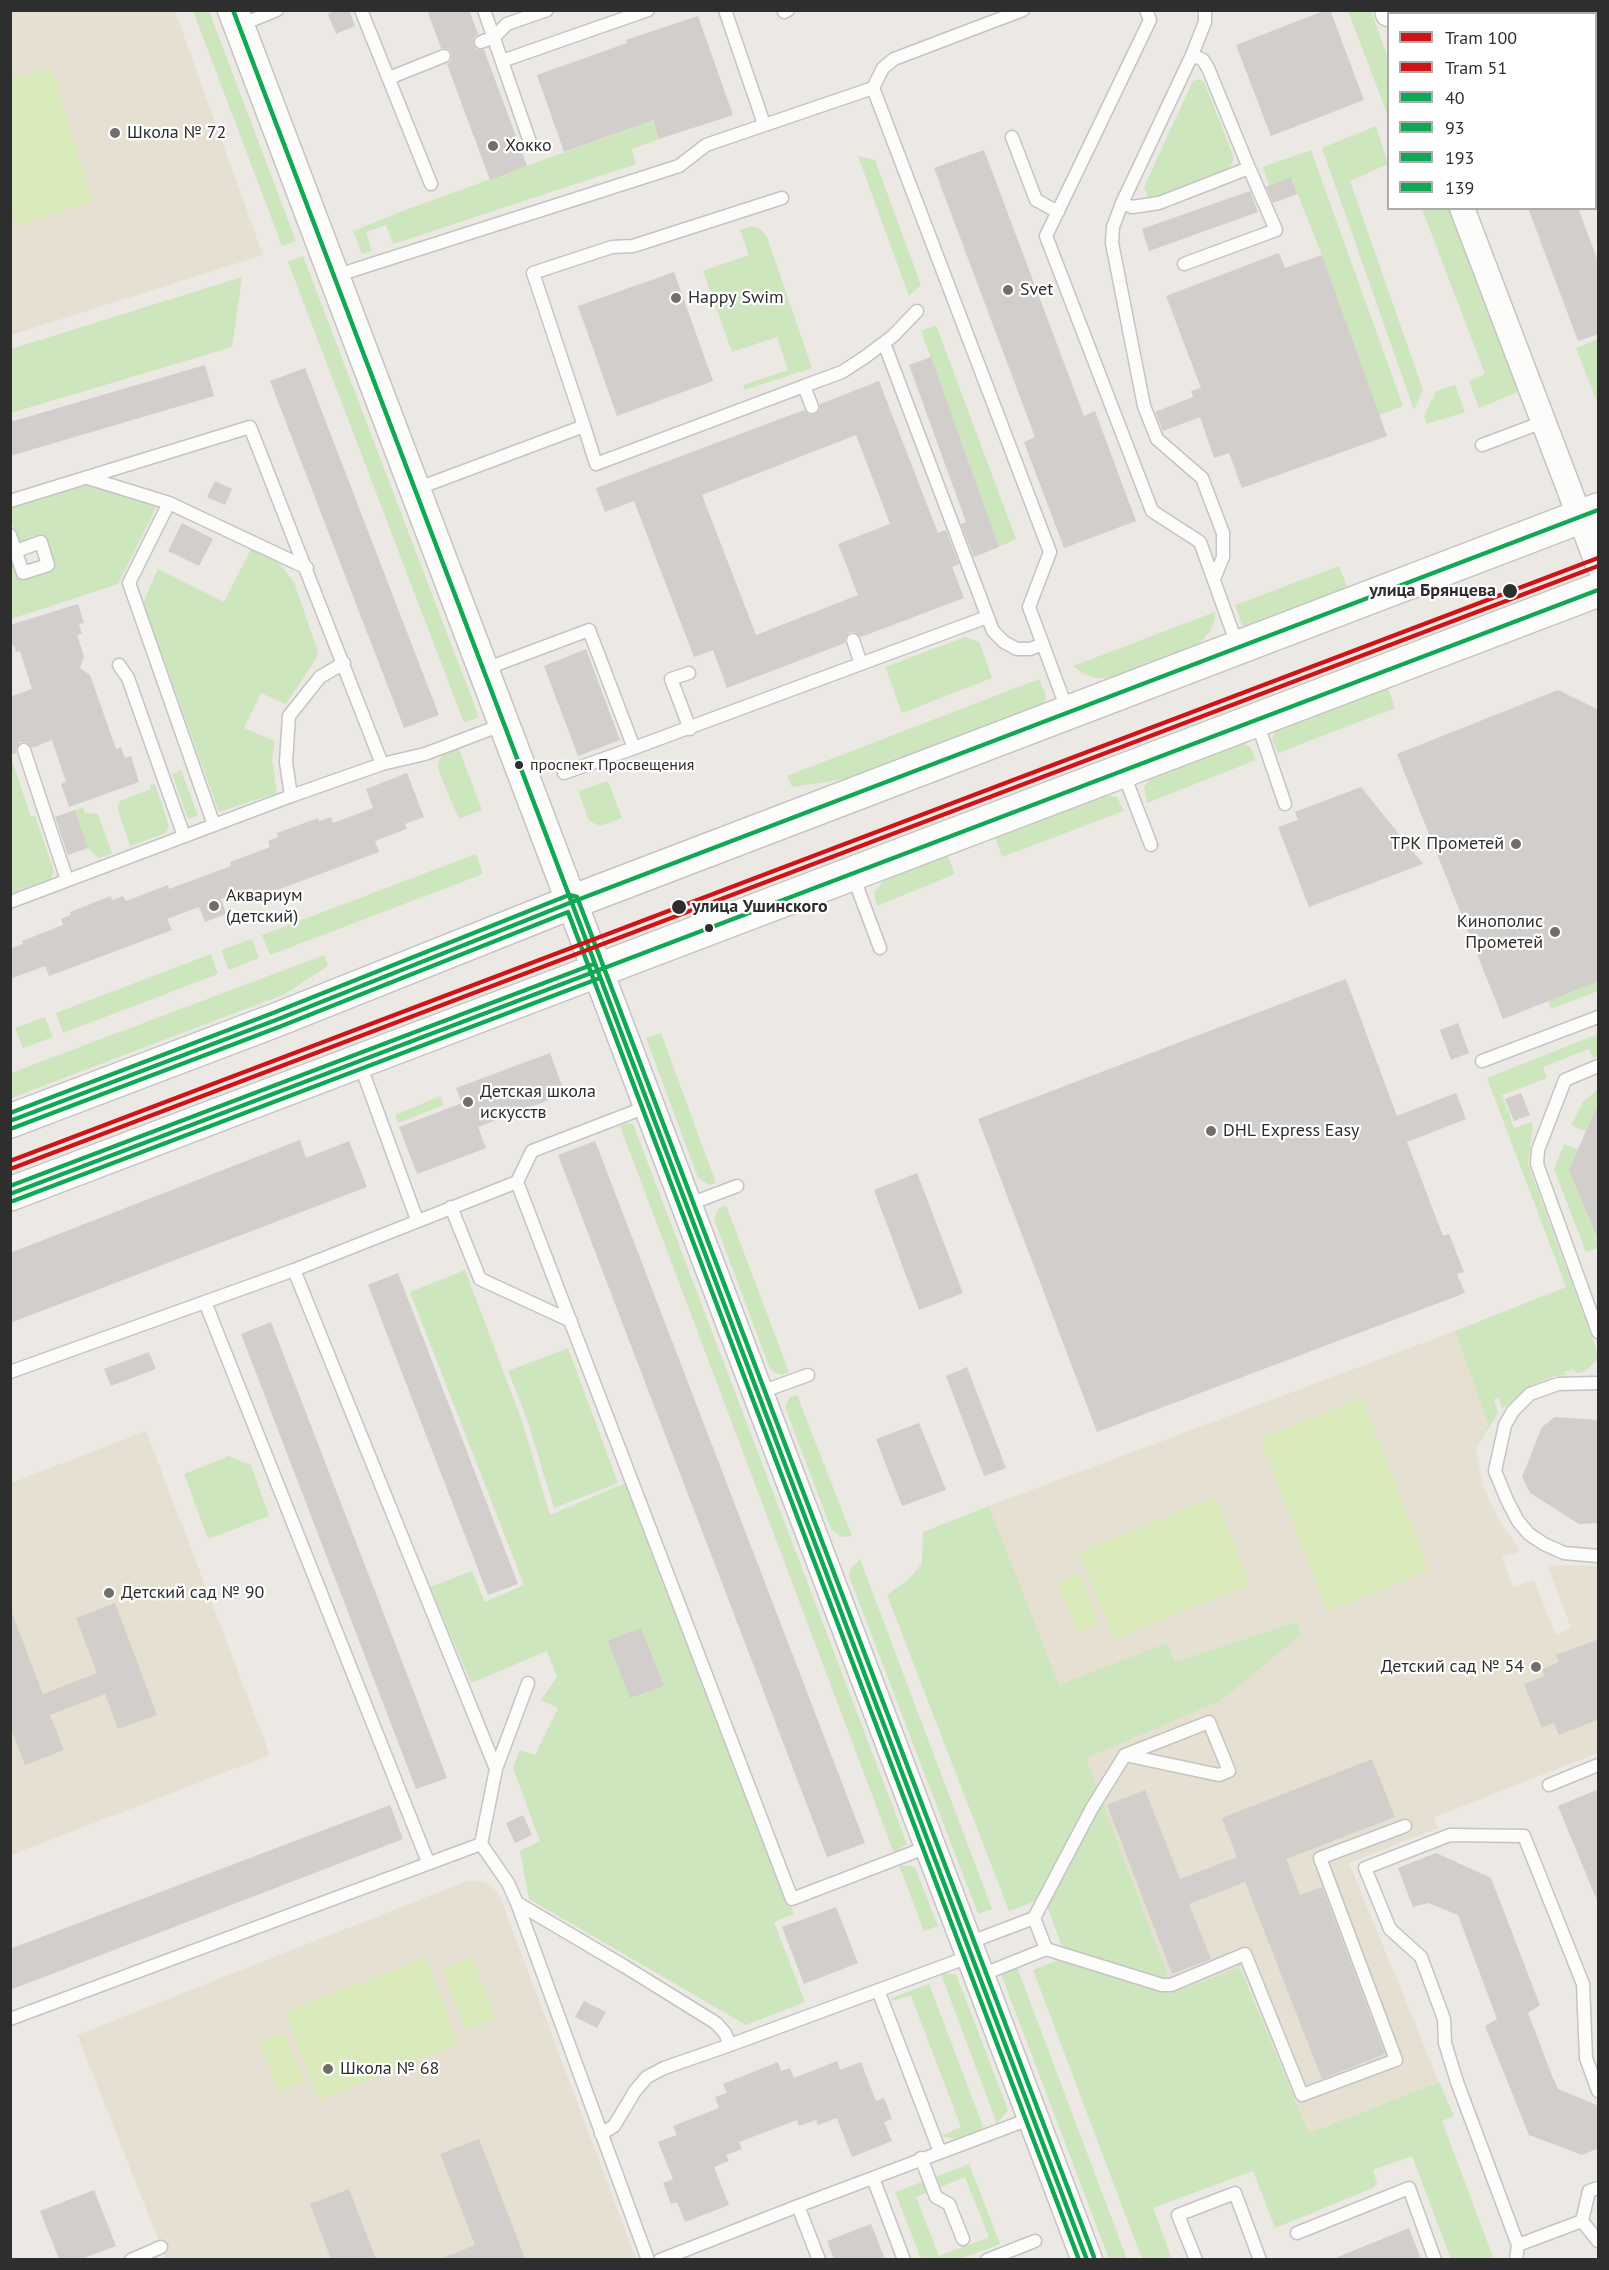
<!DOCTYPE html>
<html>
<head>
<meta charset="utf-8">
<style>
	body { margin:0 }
	#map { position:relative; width:1609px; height:2270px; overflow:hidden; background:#ece8e4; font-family:"PT Sans",sans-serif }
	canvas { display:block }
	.frame { position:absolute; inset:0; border:12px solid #2e2e2e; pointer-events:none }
	.legend { position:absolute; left:1387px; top:12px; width:210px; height:198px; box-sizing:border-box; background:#fff; border:2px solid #ababab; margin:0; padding:8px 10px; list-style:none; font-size:18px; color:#2e2e2e }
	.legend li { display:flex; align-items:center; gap:12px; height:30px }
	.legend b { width:30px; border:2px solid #ababab }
</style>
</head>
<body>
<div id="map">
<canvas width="1609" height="2270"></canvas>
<div class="frame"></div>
<ul class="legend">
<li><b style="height:8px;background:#ce1417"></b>Tram 100</li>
<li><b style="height:8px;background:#ce1417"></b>Tram 51</li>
<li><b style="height:8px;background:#10a855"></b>40</li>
<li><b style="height:8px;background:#10a855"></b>93</li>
<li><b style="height:8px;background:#10a855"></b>193</li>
<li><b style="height:8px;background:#10a855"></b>139</li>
</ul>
</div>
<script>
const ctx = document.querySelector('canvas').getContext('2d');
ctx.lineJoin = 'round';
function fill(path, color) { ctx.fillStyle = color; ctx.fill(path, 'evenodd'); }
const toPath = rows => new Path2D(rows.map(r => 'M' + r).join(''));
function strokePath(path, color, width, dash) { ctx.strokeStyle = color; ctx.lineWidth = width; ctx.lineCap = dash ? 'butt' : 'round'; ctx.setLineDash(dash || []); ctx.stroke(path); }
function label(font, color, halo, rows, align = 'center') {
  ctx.font = font + ' "PT Sans",sans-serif'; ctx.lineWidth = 4.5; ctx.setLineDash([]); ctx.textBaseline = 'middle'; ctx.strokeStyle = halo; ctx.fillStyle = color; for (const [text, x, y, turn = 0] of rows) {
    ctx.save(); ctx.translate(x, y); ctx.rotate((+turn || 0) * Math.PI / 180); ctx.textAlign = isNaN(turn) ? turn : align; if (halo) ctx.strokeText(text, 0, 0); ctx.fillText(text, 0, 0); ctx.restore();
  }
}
fill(toPath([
	[10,11,175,11,263,255,11,335],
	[1455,1331,1488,1424,1476,1448,1483,1487,1501,1524,1515,1542,1519,1552,1502,1557,1513,1587,1534,1580,1556,1635,1571,1628,1547,1565,1598,1566,1598,1753,1434,1817,1438,1828,1349,1863,1439,2082,1309,2133,1241,1967,1174,1993,989,1506],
	[146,1431,270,1755,11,1855,11,1483],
	[467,1881,485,1882,499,1894,636,2259,166,2259,77,2035]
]), '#e6e0d3');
fill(toPath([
	[193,11,209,11,296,241,282,246],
	[1348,11,1371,11,1388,58,1388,116],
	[1199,79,1205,84,1234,158,1231,166,1225,171,1156,198,1148,197,1144,187,1193,81],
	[642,87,659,139,632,149,636,164,393,244,386,225,366,232,372,251,362,254,353,231,400,212,634,127],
	[1376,126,1388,164,1350,181,1423,390,1414,410,1322,148],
	[1311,150,1403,406,1379,415,1322,255,1291,178,1269,186,1263,167],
	[858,156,875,160,921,285,909,296],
	[1422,209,1452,209,1518,392,1479,408,1469,381,1485,374],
	[752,226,761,229,767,237,812,368,745,390,743,385,788,370,777,337,732,352,703,271,749,255,740,230],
	[303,256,479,717,464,723,288,262],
	[242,277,232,347,11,413,11,349],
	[936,325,1016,539,999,547,921,331],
	[1598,339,1598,404,1576,348],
	[1455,385,1465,412,1427,424,1424,416,1436,391],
	[89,483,157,506,118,584,11,619,10,547,21,576,50,566,42,540,20,547,11,520,11,506],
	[251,549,278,562,294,582,318,652,316,659,286,704,261,693,244,728,275,741,272,759,277,793,219,812,143,603,158,569,224,602],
	[1339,566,1348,589,1247,627,1242,625,1235,605],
	[1215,612,1215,620,1210,631,1199,644,1190,649,1110,678,1096,678,1083,674,1073,666],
	[965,637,979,642,992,678,902,713,885,667],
	[1039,679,1046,696,1042,706,845,779,792,787,787,776],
	[1388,688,1395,708,1278,753,1272,739,1275,731,1280,728],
	[1244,743,1251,748,1256,760,1147,803,1144,787,1153,775],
	[458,747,482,810,459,819,439,772,438,764,441,757,447,752],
	[11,757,31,817,35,816,54,871,51,879,11,893],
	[181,770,198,816,188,819,172,774],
	[608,781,622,818,600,826,589,821,578,791],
	[155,784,169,826,166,833,130,846,117,807,120,801,151,789,150,785],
	[1102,795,1117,797,1124,811,1002,857,995,836],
	[83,807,85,813,98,814,112,853,99,858,88,848,75,810],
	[476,854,483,874,270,955,262,935],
	[947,854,955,874,877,906,874,893,884,880],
	[252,939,259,958,229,970,221,950],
	[211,954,218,974,63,1033,56,1013],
	[324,955,328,966,285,994,11,1098,11,1073],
	[1598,981,1598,991,1551,1009,1548,1001],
	[45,1017,53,1037,23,1048,15,1028],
	[661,1033,716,1183,709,1185,698,1178,646,1038],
	[1598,1034,1598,1056,1593,1058,1589,1049,1543,1067,1547,1078,1502,1095,1514,1128,1531,1122,1533,1127,1528,1164,1597,1351,1597,1360,1584,1372,1576,1373,1573,1369,1565,1372,1566,1375,1554,1376,1531,1386,1502,1409,1499,1398,1494,1399,1498,1413,1476,1448,1488,1424,1455,1331,1566,1287,1487,1078],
	[1598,1089,1598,1104,1586,1132,1571,1125,1583,1102],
	[440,1096,444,1105,398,1123,395,1115],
	[627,1123,633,1124,907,1844,894,1853,620,1126],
	[1564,1144,1578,1149,1570,1170,1598,1242,1598,1248,1586,1252,1554,1169],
	[726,1205,789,1372,782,1375,775,1373,770,1369,714,1219,719,1208],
	[465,1270,522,1421,550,1515,628,1482,794,1914,774,1922,805,2002,746,2025,529,1899,520,1851,540,1841,513,1768,520,1750,535,1755,558,1708,541,1700,557,1677,547,1651,471,1683,430,1587,472,1571,485,1602,524,1585,410,1292],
	[568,1348,618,1483,554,1508,527,1419,508,1371],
	[797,1395,852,1536,841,1537,831,1529,785,1407,790,1397],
	[229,1456,251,1465,269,1516,208,1539,184,1474],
	[989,1506,1059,1685,1167,1643,1175,1662,1297,1622,1301,1635,1220,1701,1086,1758,1174,1992,1240,1967,1309,2133,1439,2082,1454,2116,1442,2121,1493,2257,1491,2259,1451,2259,1412,2156,1373,2170,1377,2183,1373,2188,1275,2228,1253,2171,1153,2208,1172,2259,1142,2259,1033,1970,1066,1957,1044,1898,1009,1911,887,1595,910,1578,922,1563,923,1532],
	[860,1559,992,1909,978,1914,849,1576,850,1569],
	[899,1865,915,1867,938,1926,924,1931],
	[1017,1967,1127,2259,1109,2259,1001,1974],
	[941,1974,956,1974,1008,2110,997,2124],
	[929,1984,984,2129,956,2139,941,2136,961,2127,911,1996,892,2001,891,1998],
	[969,2164,1000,2244,960,2259,921,2259,895,2192],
	[965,2177,989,2237,939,2256,916,2197]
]), '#cee6be');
fill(toPath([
	[51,67,92,202,16,225,10,207,11,79],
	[1362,1398,1429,1571,1327,1611,1260,1438],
	[1215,1497,1250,1584,1114,1639,1079,1552],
	[1080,1574,1099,1623,1077,1632,1058,1582],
	[472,1957,495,2018,465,2030,442,1969],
	[426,1958,458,2044,319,2100,285,2011],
	[284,2032,304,2081,279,2092,259,2042]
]), '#d9eabb');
fill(toPath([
	[337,10,349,10,355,26,336,34,328,14],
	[427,10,469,10,478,34,474,37,473,44,476,49,484,50,527,166,490,180,447,64,451,61,452,54,449,49,441,48],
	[1326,10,1330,10,1364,100,1271,136,1236,45],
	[698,16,733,115,659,139,653,120,564,152,537,75,627,43,626,40],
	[984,150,1084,416,1095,411,1136,521,1064,548,1024,442,1035,437,934,168],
	[1291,177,1297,194,1273,203,1266,187],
	[1250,191,1258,212,1149,251,1142,229],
	[1528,208,1578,208,1599,264,1599,334,1578,341],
	[1279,253,1285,268,1322,255,1387,436,1242,488,1229,453,1214,458,1200,417,1163,431,1155,412,1193,397,1191,391,1201,388,1166,296],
	[674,272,713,381,617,416,578,306],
	[931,357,999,547,974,557,961,524,966,522,909,365],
	[205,365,214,396,10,456,10,422],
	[305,368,439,715,404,728,270,381],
	[879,381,938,533,946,530,959,564,952,567,964,598,861,637,855,632,850,632,845,638,845,643,727,688,713,650,694,657,634,501,605,512,596,488,804,410,810,415,815,414,820,409,820,404],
	[856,435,890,524,838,544,858,595,756,635,702,495],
	[215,481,232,489,225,505,207,497],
	[182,523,213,539,199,566,168,551],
	[78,604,84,623,79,624,82,634,77,635,84,657,80,668,90,675,116,749,121,747,125,758,131,756,139,782,69,807,61,784,66,782,52,740,32,748,26,742,21,742,16,748,16,753,10,755,10,697,32,689,20,651,16,652,14,645,10,646,10,625],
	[586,649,620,740,578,756,544,666],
	[1558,690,1599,710,1599,981,1503,1019,1397,754],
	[407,773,424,817,405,824,407,829,375,841,379,852,256,898,252,888,221,899,226,914,205,922,199,907,167,919,172,930,49,976,45,966,10,979,10,949,23,944,22,941,63,925,61,919,71,915,70,912,111,896,112,900,123,896,126,901,168,885,169,889,231,866,230,862,270,847,268,841,278,837,277,833,318,818,319,821,331,817,333,823,373,808,366,789],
	[1361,787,1423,864,1309,907,1278,827,1298,820,1295,812],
	[75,810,88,848,68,855,55,817],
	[1346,979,1397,1116,1456,1093,1466,1119,1407,1142,1443,1236,1449,1234,1464,1272,1457,1274,1465,1293,1097,1432,978,1119],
	[1458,1023,1469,1053,1451,1060,1440,1030],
	[550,1053,565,1094,478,1127,486,1148,417,1174,399,1127,462,1103,456,1088],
	[1521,1093,1530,1115,1514,1121,1505,1099],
	[1599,1102,1599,1240,1598,1240,1569,1170],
	[300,1140,306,1158,349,1141,367,1187,10,1323,10,1253],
	[595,1141,865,1843,827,1857,558,1155],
	[917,1173,963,1293,919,1310,874,1190],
	[398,1273,518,1584,488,1595,368,1285],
	[271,1322,447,1778,416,1789,241,1334],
	[149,1352,156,1369,111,1386,104,1369],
	[967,1367,1006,1468,984,1476,946,1376],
	[1555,1417,1599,1420,1599,1523,1579,1524,1530,1493,1522,1477,1542,1427],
	[919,1423,946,1490,902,1506,876,1439],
	[115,1603,157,1715,118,1729,105,1694,50,1715,64,1750,25,1765,10,1726,10,1614,12,1613,43,1694,97,1673,76,1618],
	[641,1628,664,1686,630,1698,608,1641],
	[1599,1639,1599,1719,1559,1735,1554,1723,1542,1728,1524,1684,1545,1676,1542,1669,1559,1662,1556,1655],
	[1372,1759,1395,1817,1286,1859,1300,1895,1322,1887,1385,2054,1322,2079,1245,1882,1189,1904,1211,1959,1172,1974,1107,1805,1145,1790,1180,1879,1237,1857,1222,1818],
	[1599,1789,1599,1903,1598,1903,1558,1806],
	[390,1805,403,1839,10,1990,10,1949],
	[523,1815,532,1835,515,1843,506,1823],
	[1436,1853,1491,1878,1540,2005,1528,2013,1552,2076,1558,2089,1599,2106,1599,2148,1582,2155,1529,2135,1485,2026,1497,2019,1458,1915,1428,1903,1413,1907,1398,1868],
	[836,1907,858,1963,804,1984,782,1927],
	[584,2001,606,2012,597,2028,575,2017],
	[837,2061,840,2070,861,2062,876,2101,884,2098,892,2119,884,2122,892,2141,852,2157,837,2118,818,2125,816,2120,799,2126,797,2120,739,2142,742,2149,726,2155,729,2161,714,2167,729,2205,685,2222,677,2202,671,2204,663,2183,673,2179,658,2142,677,2135,673,2126,719,2108,715,2097,727,2093,723,2084,778,2062,781,2071,790,2068,794,2078],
	[479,2139,521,2248,525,2259,440,2259,475,2245,440,2154],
	[349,2189,376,2259,331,2259,310,2204],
	[94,2190,116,2246,81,2259,59,2259,40,2211],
	[871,2224,885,2259,834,2259,827,2241],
	[1409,2228,1421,2259,1333,2259]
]), '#d1cecb');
const service = toPath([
	[361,10,431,184],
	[484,10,530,142],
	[725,10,764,124],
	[1023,10,894,59,883,68,873,88,1050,552,1029,607,1068,712],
	[1146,10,1150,20,1046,236,1152,511,1200,542,1238,647],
	[1205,10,1205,22,1192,55,1122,203,1113,227,1112,243,1144,406,1157,439,1202,478,1223,533,1223,557,1214,579],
	[1555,10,1556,14],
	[784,12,788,10],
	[1407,14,1415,10],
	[240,25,277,10],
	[481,42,494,37,507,24,547,10],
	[502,61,648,10],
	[389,78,444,56],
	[1596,124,1598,132],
	[1012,137,1036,200,1058,212],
	[1122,203,1132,207,1159,203,1249,168,1208,68,1203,60,1192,55],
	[1184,264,1276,230,1249,168],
	[335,276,679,166,706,145,873,88],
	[884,343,993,631,1004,642,1017,649,1030,649,1043,644],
	[812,407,804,386,842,372,865,357,893,336,917,311],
	[584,426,596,464,804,386],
	[1482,445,1543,422],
	[88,478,169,503,307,568],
	[416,489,584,426,533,273,612,247,633,246,782,198],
	[10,501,250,427,382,764],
	[169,503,129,583,214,825],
	[10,535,23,573,48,565,41,542,16,551],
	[853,640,861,664],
	[119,665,128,678,184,836],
	[485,669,589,630,634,748,987,617],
	[689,673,671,679,690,729],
	[1257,722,1285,804],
	[24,750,67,880],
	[1123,772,1151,845],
	[564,773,634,748],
	[291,796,286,762,289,716,320,677,344,663],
	[853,876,880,948],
	[10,902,291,796,382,764,425,754,504,724],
	[1482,1061,1598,1017],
	[360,1064,417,1220],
	[1598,1066,1565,1080,1538,1150,1537,1164,1598,1332],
	[517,1182,792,1899,930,1846],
	[687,1205,737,1186],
	[451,1207,480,1279,571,1321],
	[294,1270,496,1769],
	[205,1302,428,1862],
	[10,1372,294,1270,517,1182,532,1151,649,1106],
	[1598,1383,1558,1384,1530,1394,1513,1411,1505,1425,1495,1471,1507,1500,1518,1521,1529,1534,1544,1544,1564,1553,1598,1556],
	[758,1393,808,1375],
	[1549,1785,1598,1765],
	[481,1844,496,1769,528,1683],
	[517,1903,648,2260],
	[968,1943,1034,1918],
	[1046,1949,1162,1985,1171,1985,1245,1954,1302,2095,1396,2060,1320,1858,1405,1826],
	[979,1976,1046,1949,1034,1918,1092,1808,1125,1755,1219,1775,1229,1771,1209,1722,1125,1755],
	[878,1990,940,2152],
	[10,2019,481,1844,508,1883,517,1903,624,1966,716,2023,725,2033,730,2045,971,1956],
	[601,2134,614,2126,635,2091,647,2077,664,2068,730,2045],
	[921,2158,936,2197,949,2204,963,2239],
	[873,2178,904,2260],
	[1582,2221,1598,2241],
	[1297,2233,1409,2188,1435,2260],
	[1518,2245,1582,2221,1589,2191,1598,2188],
	[131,2260,161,2247],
	[660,2260,798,2206],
	[819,2260,798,2206,1032,2118],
	[987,2260,1035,2241],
	[1196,2260,1178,2215,1235,2193,1260,2260],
	[1516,2260,1518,2245,1457,2082,1445,2043,1444,2019,1421,1957,1390,1929,1365,1868,1450,1835,1524,1836,1583,1984,1586,2058,1598,2091]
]);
const minor = toPath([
	[1387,10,1388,14],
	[1462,208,1598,565]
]);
const tertiary = toPath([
	[233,10,1087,2260]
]);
const secondary = toPath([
	[10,1121,276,1020,572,902,1598,510],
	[10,1194,1598,590]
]);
strokePath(service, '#c5c4c5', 15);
strokePath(minor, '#c5c4c5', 27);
strokePath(tertiary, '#c5c4c5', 33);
strokePath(secondary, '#c5c4c5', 36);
strokePath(service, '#fcfcfb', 12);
strokePath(minor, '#fcfcfb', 24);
strokePath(tertiary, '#fcfcfb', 30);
strokePath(secondary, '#fcfcfb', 33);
strokePath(toPath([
	[233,10,1087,2260]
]), '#10a855', 4.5);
strokePath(toPath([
	[13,1128,279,1027,568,912,1079,2260],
	[13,1201,600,978]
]), '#10a855', 4.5);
strokePath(toPath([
	[10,1113,273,1013,569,895,577,897,1094,2257],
	[10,1186,594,964]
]), '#10a855', 4.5);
strokePath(toPath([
	[10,1121,276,1020,572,902,1598,510],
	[10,1194,1598,590]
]), '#10a855', 4.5);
strokePath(toPath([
	[10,1161,1598,558]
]), '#ce1417', 4.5);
strokePath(toPath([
	[13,1168,1598,566]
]), '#ce1417', 4.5);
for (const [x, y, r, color] of [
	[115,133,6,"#706f6e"],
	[493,146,6,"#706f6e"],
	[1008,290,6,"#706f6e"],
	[676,298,6,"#706f6e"],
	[1510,591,8,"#2e2e2e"],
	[519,765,5,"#2e2e2e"],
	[1516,844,6,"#706f6e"],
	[214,906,6,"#706f6e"],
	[679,907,8,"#2e2e2e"],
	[709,928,5,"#2e2e2e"],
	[1555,932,6,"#706f6e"],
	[468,1102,6,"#706f6e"],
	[1211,1131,6,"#706f6e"],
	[109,1593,6,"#706f6e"],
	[1536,1667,6,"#706f6e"],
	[328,2069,6,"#706f6e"]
]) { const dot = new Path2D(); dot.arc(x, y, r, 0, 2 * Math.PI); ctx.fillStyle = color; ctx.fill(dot); strokePath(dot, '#fff', 2); }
label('16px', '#2e2e2e', '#fff', [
	["проспект Просвещения",530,765]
], 'left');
label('18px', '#2e2e2e', '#fff', [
	["Школа № 72",127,133],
	["Хокко",505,146],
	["Svet",1020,290],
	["Happy Swim",688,298],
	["ТРК Прометей",1504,844,"right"],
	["Аквариум",226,896],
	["(детский)",226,917],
	["Кинополис",1543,922,"right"],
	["Прометей",1543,943,"right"],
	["Детская школа",480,1092],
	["искусств",480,1113],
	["DHL Express Easy",1223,1131],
	["Детский сад № 90",121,1593],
	["Детский сад № 54",1524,1667,"right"],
	["Школа № 68",340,2069]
], 'left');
label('bold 18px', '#2e2e2e', '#fff', [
	["улица Брянцева",1496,591],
	["улица Ушинского",692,907,"left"]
], 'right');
</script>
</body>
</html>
